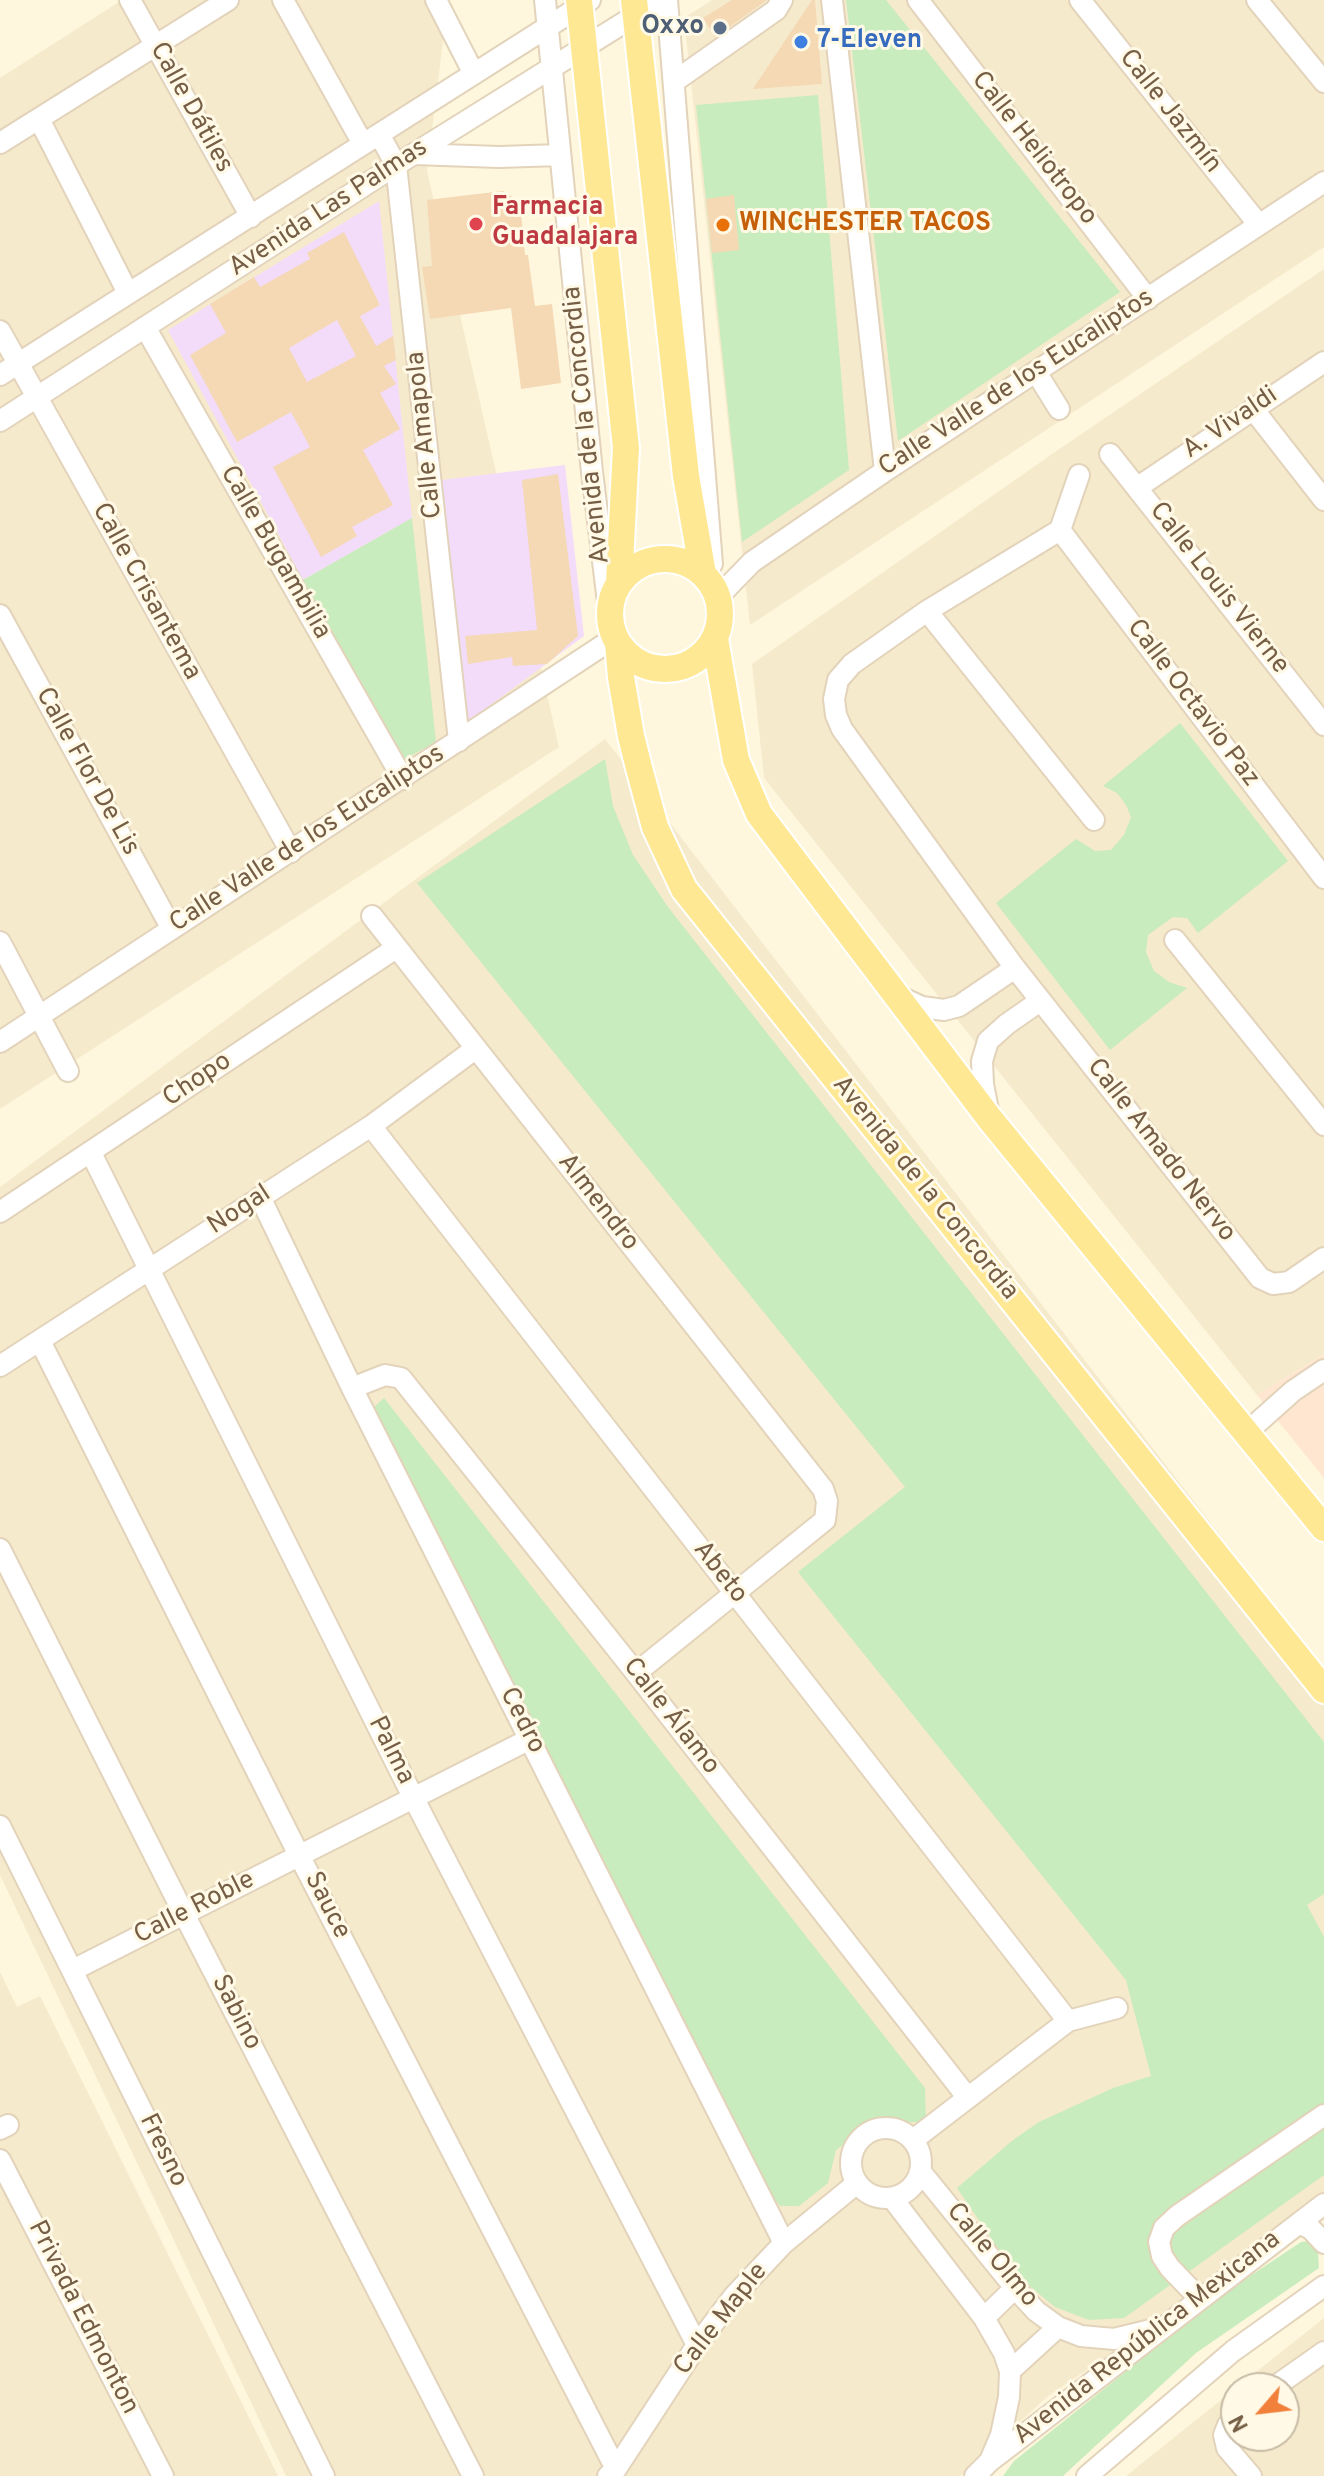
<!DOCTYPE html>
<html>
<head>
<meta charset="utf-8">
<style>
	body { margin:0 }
	#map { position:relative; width:1324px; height:2476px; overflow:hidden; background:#fef7de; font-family:Overpass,sans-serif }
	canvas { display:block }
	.north { position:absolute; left:1220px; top:2372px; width:80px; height:80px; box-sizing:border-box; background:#fff9e6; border:2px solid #c8bba6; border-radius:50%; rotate:242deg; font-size:22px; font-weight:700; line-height:32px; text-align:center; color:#755e45 }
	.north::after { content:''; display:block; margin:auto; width:28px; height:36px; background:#f1803a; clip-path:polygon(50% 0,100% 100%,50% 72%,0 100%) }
</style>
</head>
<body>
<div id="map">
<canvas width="1324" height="2476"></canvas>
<div class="north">N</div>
</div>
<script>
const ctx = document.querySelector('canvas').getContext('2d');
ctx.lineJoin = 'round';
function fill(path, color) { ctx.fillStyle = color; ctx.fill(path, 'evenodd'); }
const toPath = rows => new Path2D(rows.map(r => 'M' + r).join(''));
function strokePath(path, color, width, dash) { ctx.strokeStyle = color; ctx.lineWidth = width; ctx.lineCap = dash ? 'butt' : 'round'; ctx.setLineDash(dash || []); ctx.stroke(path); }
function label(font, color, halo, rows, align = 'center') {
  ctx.font = font + ' Overpass,sans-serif'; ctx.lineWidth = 6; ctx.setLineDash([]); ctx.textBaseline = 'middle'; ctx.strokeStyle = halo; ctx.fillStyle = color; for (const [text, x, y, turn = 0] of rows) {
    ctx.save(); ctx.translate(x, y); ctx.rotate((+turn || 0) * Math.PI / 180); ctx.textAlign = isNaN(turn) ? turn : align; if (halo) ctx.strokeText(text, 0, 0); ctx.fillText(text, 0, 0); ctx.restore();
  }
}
fill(toPath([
	[122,0,448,0,427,171,559,747,0,1109,0,78],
	[712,0,1324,0,1324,247,750,625,684,18],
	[1324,269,1324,1354,1257,1395,764,778,752,664,1055,452],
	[605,739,1324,1670,1324,2209,1047,2397,961,2476,286,2476,0,1875,0,1187],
	[0,1972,17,2007,40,1996,278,2476,0,2476],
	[1324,2318,1324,2476,1126,2476,1236,2388,1236,2436,1284,2436,1284,2388,1236,2388]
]), '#f6eacc');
fill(toPath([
	[1324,1354,1324,1478,1257,1395]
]), '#ffe6d1');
fill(toPath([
	[379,201,412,518,303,580,168,330],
	[565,465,584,636,466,723,441,480]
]), '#f3dcfa');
fill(toPath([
	[846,0,886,0,1120,292,898,441],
	[818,95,849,470,742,542,696,105],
	[412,518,436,742,403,760,303,580],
	[1180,723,1288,861,1198,933,1187,918,1173,917,1148,935,1146,952,1154,971,1169,982,1187,988,1110,1050,996,903,1076,839,1095,851,1111,850,1124,835,1131,817,1126,805,1117,793,1103,786],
	[605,759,613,806,633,855,668,907,1324,1742,1324,1894,1307,1905,1324,1937,1324,2175,1124,2318,1089,2320,1055,2307,1016,2275,957,2188,1013,2140,1039,2122,1113,2088,1151,2076,1126,1980,798,1572,905,1487,417,883],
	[384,1398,925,2088,926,2122,876,2122,836,2150,828,2183,799,2206,780,2206,769,2192,370,1411],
	[1309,2241,1318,2252,1319,2268,1196,2353,1063,2476,1003,2476,1014,2461,1220,2296,1301,2242]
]), '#c8ecbd');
fill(toPath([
	[732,0,767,0,715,37,703,18],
	[812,0,815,0,822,84,753,89],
	[503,191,520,202,525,255,528,255,535,306,552,304,561,383,521,389,511,308,430,319,422,267,432,266,427,200],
	[734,195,739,250,712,253,706,199],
	[344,232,380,305,360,316,376,346,393,336,396,360,384,366,396,384,380,393,400,429,363,450,393,505,352,527,357,536,321,557,273,467,310,447,291,412,237,442,190,355,226,333,210,304,254,277,260,287,310,259,307,253],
	[337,320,356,356,307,382,289,348],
	[558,474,578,636,547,664,513,666,512,657,468,664,465,636,537,630,522,480]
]), '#f5d8b4');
const minor = toPath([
	[130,0,251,217],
	[283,0,363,144],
	[436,0,474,74],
	[545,0,592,472,609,610],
	[667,0,712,564],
	[832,0,885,471],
	[918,0,1148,299],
	[1080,0,1259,225],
	[1257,0,1324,82],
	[675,81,776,10,782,0],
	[39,119,128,293],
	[379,134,396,165,459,741],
	[0,143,228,0],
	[414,154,499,157,560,155],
	[145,327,403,779],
	[0,331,291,852],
	[1036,372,1059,409],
	[0,375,590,0],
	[1253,409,1324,500],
	[0,421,396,165,660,0],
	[1110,454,1324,725],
	[1138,487,1324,362],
	[1060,530,927,611,852,664,838,680,834,699,836,715,842,729,1015,968,1260,1278,1273,1284,1289,1282,1324,1258],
	[1060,530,1324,878],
	[1060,530,1079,475],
	[718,597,752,562,885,471,1324,182],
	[927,611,1094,820],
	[0,615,172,929],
	[372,916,823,1489,827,1501,825,1520,636,1673],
	[1175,940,1324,1125],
	[0,942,68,1071],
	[898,996,922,1007,944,1010,959,1006,1015,968],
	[0,1042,614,638],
	[989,1115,983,1084,982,1061,988,1041,1007,1024,1040,1001],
	[371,1126,1068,2021],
	[91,1153,414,1799,697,2345],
	[260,1197,352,1388,784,2243],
	[0,1212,396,948],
	[40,1341,300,1857,616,2469],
	[0,1366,371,1126,475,1049],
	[352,1388,385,1375,401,1378,636,1673,968,2098],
	[1247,1432,1293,1391,1324,1370],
	[0,1549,184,1914,473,2476],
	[0,1826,324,2476],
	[73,1970,530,1739],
	'851 2163a35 35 0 1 1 70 0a35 35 0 1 1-70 0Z',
	[0,2129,8,2125],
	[913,2140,1068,2021,1117,2008],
	[0,2160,163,2476],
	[921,2172,1015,2288,1036,2311,1058,2327,1081,2336,1114,2339,1151,2330],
	[892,2198,984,2318,1004,2353,1010,2371,1009,2397,1001,2435,990,2461],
	[1299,2223,1311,2229,1324,2243],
	[1199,2298,1170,2268,1162,2256,1159,2242,1164,2228,1177,2216,1324,2115],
	[984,2318,1015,2288],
	[1010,2371,1058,2327],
	[1273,2388,1324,2352],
	[1236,2415,1228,2425,1224,2435,1227,2448,1251,2476],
	[608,2476,616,2469,697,2345,734,2296,784,2243,857,2183],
	[975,2476,990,2461,1324,2204],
	[1087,2476,1233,2351,1324,2286]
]);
const major = toPath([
	[579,0,626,448,619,582],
	[634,0,686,476,703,574],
	'610 614a55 55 0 1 1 110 0a55 55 0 1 1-110 0Z',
	[715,639,736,760,759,814,990,1119,1324,1528],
	[618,643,621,677,631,736,639,768,655,827,684,889,1324,1690]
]);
strokePath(minor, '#e2d3ba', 24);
strokePath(major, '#fff', 30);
strokePath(minor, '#fff', 20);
strokePath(major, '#ffe894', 26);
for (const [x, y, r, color] of [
	[720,28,8,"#5c6f8a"],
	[801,42,8,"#3f7fe0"],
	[476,224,8,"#e0444e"],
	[723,225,8,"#e8710a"]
]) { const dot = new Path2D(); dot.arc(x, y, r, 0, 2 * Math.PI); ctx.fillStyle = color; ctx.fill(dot); strokePath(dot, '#fff9e6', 3); }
label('bold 26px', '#4e5e75', '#fff9e6', [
	["Oxxo",704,28]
], 'right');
label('bold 26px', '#366cbe', '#fff9e6', [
	["7-Eleven",817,42]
], 'left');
label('26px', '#755e45', '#fff9e6', [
	["Calle Dátiles",190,108,61],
	["Calle Jazmín",1169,112,52],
	["Calle Heliotropo",1033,149,52],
	["Avenida Las Palmas",329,209,-33],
	["Calle Valle de los Eucaliptos",1017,384,-33],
	["A. Vivaldi",1231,424,-34],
	["Avenida de la Concordia",588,425,-96],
	["Calle Amapola",426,435,-96],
	["Calle Bugambilia",274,553,60],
	["Calle Louis Vierne",1218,589,52],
	["Calle Crisantema",145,592,61],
	["Calle Octavio Paz",1192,704,53],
	["Calle Flor De Lis",86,772,61],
	["Calle Valle de los Eucaliptos",308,840,-33],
	["Chopo",198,1081,-34],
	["Calle Amado Nervo",1160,1151,52],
	["Avenida de la Concordia",924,1189,51],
	["Almendro",597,1203,52],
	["Nogal",240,1211,-33],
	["Abeto",719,1573,52],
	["Calle Álamo",670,1717,52],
	["Cedro",521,1721,63],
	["Palma",390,1751,63],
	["Sauce",326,1906,63],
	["Calle Roble",195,1909,-27],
	["Sabino",235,2013,63],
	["Fresno",162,2151,64],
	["Calle Olmo",991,2256,50],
	["Privada Edmonton",82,2318,63],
	["Calle Maple",722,2320,-52],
	["Avenida República Mexicana",1148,2339,-38]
]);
label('bold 26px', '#be3a42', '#fff9e6', [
	["Farmacia",492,209],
	["Guadalajara",492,239]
], 'left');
label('bold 26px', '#c56008', '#fff9e6', [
	["WINCHESTER TACOS",739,225]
], 'left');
</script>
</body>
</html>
